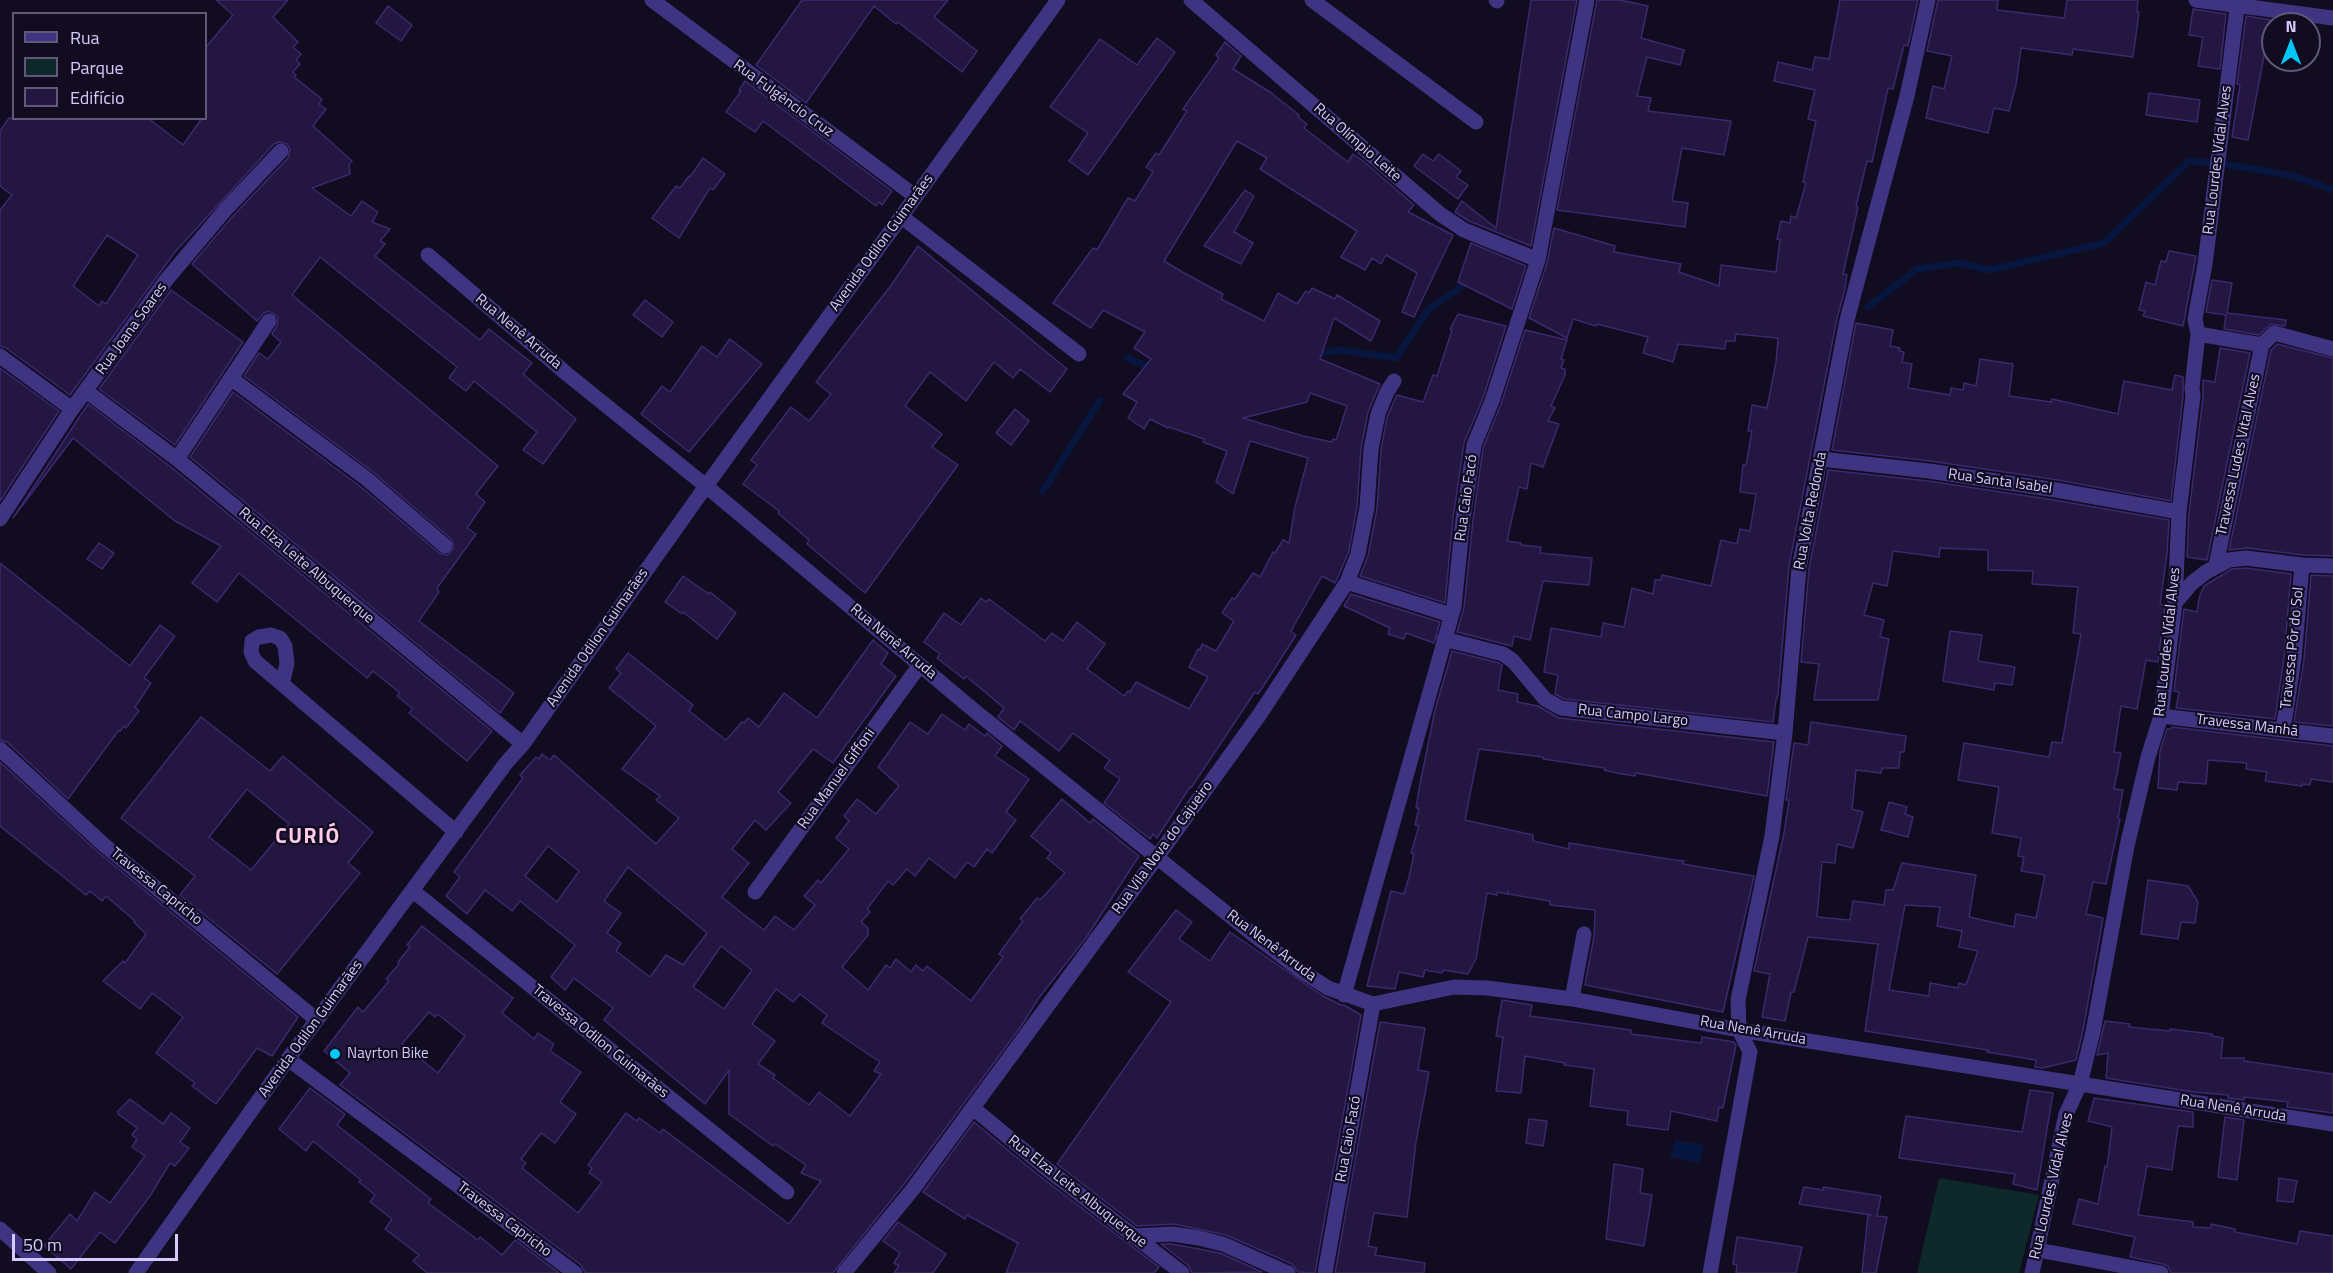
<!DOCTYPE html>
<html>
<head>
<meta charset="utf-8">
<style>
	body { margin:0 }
	#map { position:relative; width:2333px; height:1273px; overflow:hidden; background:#110c20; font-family:"Titillium Web",sans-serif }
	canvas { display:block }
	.legend { position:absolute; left:12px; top:12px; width:195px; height:108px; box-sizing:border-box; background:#110c20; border:2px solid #5f5879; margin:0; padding:8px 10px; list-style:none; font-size:18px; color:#d5caff }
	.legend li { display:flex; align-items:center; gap:12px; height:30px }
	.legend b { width:30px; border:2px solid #5f5879 }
	.north { position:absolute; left:2261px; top:12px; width:60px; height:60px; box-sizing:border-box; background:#110c20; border:2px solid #5f5879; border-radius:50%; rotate:0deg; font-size:16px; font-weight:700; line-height:24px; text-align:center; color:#d5caff }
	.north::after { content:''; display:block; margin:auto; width:21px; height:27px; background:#00c7f5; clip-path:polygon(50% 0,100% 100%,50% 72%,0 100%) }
	.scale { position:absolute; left:12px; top:1234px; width:166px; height:27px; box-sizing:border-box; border:3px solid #d5caff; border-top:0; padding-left:8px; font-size:18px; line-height:21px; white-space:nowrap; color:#d5caff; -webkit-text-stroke:4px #110c20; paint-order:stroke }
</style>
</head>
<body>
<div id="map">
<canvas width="2333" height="1273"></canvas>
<ul class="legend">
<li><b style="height:8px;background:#3e3481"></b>Rua</li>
<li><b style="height:16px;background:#0e292a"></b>Parque</li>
<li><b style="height:16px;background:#231742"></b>Edifício</li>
</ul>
<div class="north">N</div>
<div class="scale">50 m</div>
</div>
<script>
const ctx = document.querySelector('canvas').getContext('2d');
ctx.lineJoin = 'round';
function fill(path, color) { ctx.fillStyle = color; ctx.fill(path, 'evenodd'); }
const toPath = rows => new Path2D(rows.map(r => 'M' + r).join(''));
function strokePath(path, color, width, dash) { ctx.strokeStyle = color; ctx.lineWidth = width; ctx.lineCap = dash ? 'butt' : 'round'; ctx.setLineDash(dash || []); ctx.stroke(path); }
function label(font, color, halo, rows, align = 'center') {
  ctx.font = font + ' "Titillium Web",sans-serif'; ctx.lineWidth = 4.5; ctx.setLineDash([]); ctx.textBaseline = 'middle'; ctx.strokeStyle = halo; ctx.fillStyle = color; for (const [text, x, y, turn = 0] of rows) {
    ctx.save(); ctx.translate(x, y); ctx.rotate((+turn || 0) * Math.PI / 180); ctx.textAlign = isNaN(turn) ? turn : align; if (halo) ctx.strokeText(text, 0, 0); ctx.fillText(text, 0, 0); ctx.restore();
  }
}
fill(toPath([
	[1939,1178,2039,1195,2019,1273,1917,1273]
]), '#0e292a');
fill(toPath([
	[1675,1140,1704,1145,1700,1163,1670,1157]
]), '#07163e');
strokePath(toPath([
	[2224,164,2294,176,2333,190],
	[1868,307,1917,269,1959,263,1990,270,2104,243,2189,161,2211,163],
	[1313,355,1340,350,1396,358,1427,311,1470,280],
	[1127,358,1152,368],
	[1043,491,1100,400]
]), '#07163e', 7);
const building = toPath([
	[216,0,288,0,273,17,298,42,293,47,301,54,296,60,300,64,293,72,296,75,294,77,322,99,319,104,326,109,313,126,352,161,349,164,350,174,312,188,351,216,362,201,378,212,372,222,390,229,380,241,385,244,375,256,480,340,489,329,532,363,523,374,576,419,543,464,523,450,537,432,474,381,466,391,449,378,457,367,320,257,292,295,498,466,476,494,485,502,467,528,476,534,437,588,439,592,419,621,514,693,500,713,190,457,233,392,361,487,439,553,448,555,454,548,451,539,373,472,244,376,259,353,268,359,281,342,272,334,277,326,278,317,269,311,264,313,257,321,192,264,233,216,288,158,290,149,287,144,279,142,274,144,175,252,70,395,6,348,0,346,0,210,12,195,0,186,0,131,9,118,148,118,183,145,202,118,206,118,206,47,233,15,216,0],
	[107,235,138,255,106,304,102,301,99,306,73,286,107,235],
	[802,0,948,0,934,17,977,51,962,72,898,22,896,24,874,6,806,103,756,65,802,0],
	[1531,0,1577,0,1531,246,1469,221,1455,212,1462,201,1496,228,1531,0],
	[1597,0,1620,0,1648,6,1641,38,1684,50,1680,65,1647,57,1637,96,1651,98,1648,111,1731,121,1724,155,1682,148,1672,201,1688,203,1685,227,1557,210,1597,0],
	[1840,0,1918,0,1908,46,1904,45,1893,89,1888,88,1872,162,1867,161,1856,206,1858,207,1843,274,1847,275,1844,293,1837,318,1789,566,1778,695,1776,700,1773,722,1564,699,1555,694,1558,675,1544,672,1551,628,1601,637,1603,623,1624,627,1632,588,1653,594,1655,580,1661,580,1662,575,1711,586,1721,540,1737,544,1740,529,1750,531,1756,494,1740,492,1743,465,1746,465,1752,431,1748,431,1752,405,1767,408,1776,362,1778,338,1736,334,1735,341,1726,341,1725,349,1678,344,1673,362,1643,353,1648,337,1597,324,1596,326,1573,319,1567,338,1529,318,1547,263,1554,228,1615,246,1614,252,1681,264,1679,272,1719,286,1721,265,1776,272,1780,240,1777,239,1781,221,1790,223,1791,216,1796,218,1806,183,1803,182,1816,121,1808,119,1815,90,1774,81,1778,62,1812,70,1815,57,1829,59,1840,0],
	[1938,0,1998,0,1997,10,2064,18,2067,0,2138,0,2137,12,2139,12,2133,57,2073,49,2072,55,2021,48,2016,85,2009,111,1994,108,1988,133,1926,118,1933,86,1944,89,1952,56,1927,51,1938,0],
	[388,6,412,25,401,41,376,23,388,6],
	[2193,9,2226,14,2220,69,2198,66,2203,37,2189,35,2193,9],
	[2246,16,2271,20,2248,140,2232,137,2240,85,2237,84,2246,16],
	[1157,38,1175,52,1088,175,1069,161,1088,133,1050,107,1100,39,1137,65,1157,38],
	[1225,42,1241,56,1233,69,1270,92,1299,115,1298,117,1307,124,1304,128,1348,162,1353,154,1362,160,1414,205,1408,212,1453,235,1414,317,1402,312,1417,273,1386,255,1381,264,1372,258,1365,270,1341,257,1357,231,1260,169,1267,158,1237,141,1164,261,1184,273,1223,294,1221,299,1264,321,1278,293,1297,304,1306,291,1309,293,1312,288,1335,299,1337,295,1380,321,1371,341,1334,318,1320,359,1380,384,1368,412,1361,448,1357,506,1349,551,1338,577,1335,583,1322,576,1291,631,1296,635,1266,682,1258,694,1255,692,1191,788,1190,787,1157,838,1153,834,1150,839,1104,803,1120,779,1104,768,1110,760,1073,733,1059,751,1020,721,1014,730,998,717,1004,708,966,676,964,679,937,658,940,654,924,642,944,613,961,625,981,598,986,602,989,599,1045,641,1052,633,1063,641,1077,622,1105,644,1087,669,1124,696,1128,691,1130,692,1136,682,1189,709,1208,677,1189,667,1198,649,1200,650,1202,644,1216,651,1234,621,1222,613,1232,598,1235,599,1253,573,1260,577,1273,552,1275,553,1283,540,1289,543,1295,507,1308,458,1250,441,1233,494,1216,482,1227,451,1203,442,1204,439,1169,427,1168,428,1150,419,1144,429,1128,418,1137,402,1123,394,1151,359,1134,348,1145,332,1103,310,1091,328,1053,303,1093,248,1097,250,1128,198,1135,201,1153,172,1146,167,1156,153,1159,155,1187,111,1183,109,1219,58,1216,55,1225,42],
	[1310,393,1347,406,1336,440,1333,439,1332,442,1303,436,1243,418,1307,402,1310,393],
	[745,81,892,191,882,205,879,202,876,206,763,121,755,132,726,112,741,91,739,90,745,81],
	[2149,93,2200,100,2197,122,2146,115,2149,93],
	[1423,154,1433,161,1439,154,1461,171,1456,177,1468,185,1458,199,1414,166,1423,154],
	[703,158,725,174,713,190,710,188,679,238,652,218,676,186,680,188,689,176,690,177,703,158],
	[1245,190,1254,196,1234,232,1253,243,1241,264,1204,246,1245,190],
	[1471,243,1526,266,1512,309,1458,282,1471,243],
	[918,246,1067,369,1050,392,1020,369,1013,378,994,362,966,401,930,372,905,406,942,434,932,447,958,465,865,593,807,544,809,540,778,513,779,511,743,484,757,465,751,460,791,407,809,421,831,394,816,382,892,284,918,246],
	[2169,251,2196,256,2183,326,2143,316,2145,311,2139,310,2146,282,2155,285,2161,261,2166,262,2169,251],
	[2212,280,2232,283,2227,313,2286,320,2285,326,2271,324,2259,335,2224,329,2226,315,2206,312,2212,280],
	[171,290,243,342,175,445,99,389,171,290],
	[645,300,673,322,662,337,633,315,645,300],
	[1458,314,1506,326,1483,398,1464,443,1453,518,1445,603,1360,576,1368,556,1377,509,1381,450,1387,417,1397,395,1423,402,1433,375,1437,376,1452,330,1450,329,1458,314],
	[1856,323,1893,330,1890,346,1900,348,1899,351,1904,352,1902,362,1912,364,1908,388,1950,395,1951,388,1963,390,1964,383,1976,386,1980,359,2013,364,2009,396,2051,402,2052,399,2118,414,2124,381,2172,390,2175,375,2183,377,2183,396,2171,501,2058,480,1930,461,1832,450,1856,323],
	[1525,330,1567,340,1561,359,1564,360,1561,368,1565,369,1565,375,1551,406,1555,408,1548,421,1559,424,1543,467,1531,463,1527,489,1519,487,1507,541,1521,543,1521,545,1541,547,1540,553,1592,558,1589,585,1543,581,1530,640,1514,636,1512,646,1457,632,1464,608,1473,520,1483,448,1501,404,1525,330],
	[730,339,762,364,689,452,641,414,662,386,670,392,702,346,717,357,730,339],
	[2277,344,2333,358,2333,556,2303,555,2247,548,2229,550,2271,350,2277,344],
	[2220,348,2250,353,2207,560,2187,557,2189,513,2203,397,2203,380,2215,382,2220,348],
	[0,368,59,411,0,501,0,368],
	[88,404,171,467,492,731,467,761,409,713,413,709,397,696,400,693,373,671,367,678,239,573,217,602,192,583,221,546,175,521,73,438,13,518,88,404],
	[1015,409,1029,421,1011,445,996,433,1015,409],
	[1828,470,1928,481,2054,500,2169,520,2167,554,2160,604,2165,605,2158,662,2146,660,2137,709,2121,706,2114,752,2121,753,2114,789,2123,790,2118,818,2120,819,2106,884,2093,882,2086,914,2103,918,2083,1030,2076,1060,2043,1068,2035,1067,2036,1060,1987,1052,1988,1050,1865,1031,1878,944,1808,937,1794,992,1791,992,1785,1021,1762,1017,1770,974,1754,971,1784,833,1789,800,1786,800,1794,743,1808,745,1811,722,1906,736,1904,752,1900,752,1899,768,1882,768,1881,773,1856,770,1852,809,1863,812,1853,848,1837,844,1835,863,1822,862,1817,917,1850,920,1853,901,1884,905,1886,890,1893,890,1902,863,1976,875,1969,917,2014,927,2016,914,2036,918,2045,875,2021,871,2024,857,2018,856,2021,838,1992,833,1999,787,1958,780,1964,743,2049,757,2052,742,2062,743,2081,634,2073,633,2078,587,2032,584,2033,571,1988,570,1988,550,1940,548,1939,557,1893,551,1887,586,1873,583,1864,615,1884,620,1880,637,1889,639,1878,700,1814,700,1819,664,1801,662,1809,569,1828,470],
	[1905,905,1940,907,1937,926,1962,931,1959,947,1978,951,1966,985,1959,983,1958,988,1930,983,1929,996,1889,990,1905,905],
	[99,543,114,553,102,569,87,559,99,543],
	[0,563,130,666,160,625,175,636,144,678,151,683,135,707,139,711,126,728,124,726,120,731,119,730,68,799,7,742,0,740,0,563],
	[2246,568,2291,574,2284,658,2275,719,2176,708,2179,692,2174,691,2184,609,2197,612,2199,598,2204,586,2232,569,2246,568],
	[2311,575,2333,576,2333,726,2294,722,2304,660,2311,575],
	[683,576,709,594,710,592,736,613,717,639,683,612,682,614,665,602,683,576],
	[1351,594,1440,622,1434,643,1406,633,1404,639,1388,634,1390,628,1344,606,1351,594],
	[1950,631,1982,635,1978,661,2015,667,2012,685,1995,683,1994,690,1943,681,1950,631],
	[873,640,888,653,881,664,896,676,833,763,813,749,778,792,791,803,766,830,755,820,732,849,749,863,722,897,738,910,764,930,775,916,794,930,815,905,804,896,818,880,821,883,849,849,836,838,849,821,844,816,857,799,876,814,899,786,878,767,910,722,928,734,942,714,965,730,969,724,985,736,987,733,1002,746,995,756,1029,779,1006,812,1016,820,992,853,987,849,974,867,967,862,955,878,929,858,915,876,907,869,893,885,888,881,867,909,870,912,861,922,868,928,868,935,842,967,868,990,886,965,890,968,896,959,911,972,916,965,923,971,927,966,971,1001,1003,957,999,954,1023,921,1020,919,1037,898,1040,900,1065,873,1047,858,1051,853,1031,836,1062,799,1090,823,1093,819,1139,856,1086,938,1038,999,1022,1025,905,1183,833,1273,585,1273,581,1265,340,1085,350,1073,324,1051,358,1007,363,1012,389,981,386,979,399,964,398,962,410,947,407,945,422,926,513,998,502,1013,534,1039,538,1033,554,1044,550,1051,581,1072,560,1102,576,1114,555,1143,541,1133,521,1159,526,1163,522,1168,578,1213,602,1182,589,1173,592,1168,588,1165,626,1113,637,1121,639,1118,660,1133,663,1129,789,1224,821,1181,801,1173,806,1165,775,1144,773,1146,729,1114,729,1070,705,1104,604,1020,613,1008,574,978,565,990,551,977,575,945,520,901,512,911,485,890,467,914,446,896,460,877,454,872,523,778,520,775,536,757,539,759,542,754,550,760,554,755,656,844,679,818,656,800,660,796,622,769,656,726,609,688,621,673,616,669,628,653,693,705,689,711,726,740,742,722,744,723,748,718,759,727,784,693,817,718,873,640],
	[548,846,579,871,557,902,525,876,548,846],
	[628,867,707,933,683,965,666,955,650,977,616,951,621,943,607,933,621,913,604,901,628,867],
	[721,946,752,970,724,1009,693,987,721,946],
	[776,989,793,1002,800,994,827,1015,822,1023,880,1062,874,1071,881,1074,850,1116,819,1092,809,1105,773,1078,775,1075,758,1064,775,1041,752,1024,776,989],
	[429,1012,435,1017,437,1014,439,1015,465,1036,438,1073,402,1044,429,1012],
	[1452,651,1499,663,1502,665,1498,690,1518,694,1517,702,1538,706,1559,718,1774,742,1767,796,1636,773,1635,776,1616,773,1604,770,1605,768,1543,759,1543,757,1479,749,1465,820,1533,835,1533,841,1569,849,1569,843,1668,859,1684,861,1683,864,1754,876,1723,1012,1585,985,1594,936,1595,910,1550,905,1550,901,1508,894,1508,891,1507,894,1497,892,1497,895,1487,893,1476,959,1468,974,1443,970,1442,973,1425,970,1423,977,1399,972,1395,989,1367,986,1391,891,1404,894,1409,877,1414,854,1411,853,1419,826,1415,825,1419,808,1416,808,1420,784,1435,710,1452,651],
	[201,717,270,771,283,756,373,832,348,863,360,873,277,974,180,895,195,876,121,818,201,717],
	[247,789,289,824,251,870,209,837,247,789],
	[2172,727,2333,746,2333,782,2311,779,2310,785,2302,784,2302,786,2265,781,2267,772,2246,769,2247,763,2208,760,2206,784,2178,782,2177,790,2158,788,2160,751,2167,729,2171,729,2172,727],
	[0,762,98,852,298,1017,272,1056,257,1048,216,1104,192,1086,195,1083,156,1053,183,1017,152,993,140,1009,103,981,123,961,125,963,146,934,134,922,135,921,106,896,102,901,90,891,86,895,0,826,0,762],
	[1889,802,1907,807,1905,814,1913,817,1908,837,1881,830,1889,802],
	[2148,880,2188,886,2198,902,2195,923,2181,922,2178,939,2141,934,2148,880],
	[1176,910,1192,922,1179,939,1210,961,1230,932,1323,996,1341,1005,1344,1005,1361,1015,1315,1273,1298,1272,1292,1264,1226,1235,1174,1224,1137,1226,1057,1164,1171,1002,1128,972,1176,910],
	[1502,1000,1532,1005,1530,1016,1631,1030,1631,1034,1701,1043,1702,1037,1734,1042,1736,1045,1723,1108,1719,1107,1717,1121,1671,1111,1668,1130,1627,1125,1628,1111,1590,1106,1594,1069,1564,1065,1565,1063,1525,1056,1521,1093,1496,1091,1503,1037,1496,1036,1502,1000],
	[2105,1021,2130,1024,2129,1027,2170,1031,2170,1029,2212,1034,2212,1036,2223,1038,2221,1058,2244,1058,2244,1061,2333,1074,2333,1113,2287,1107,2288,1102,2244,1097,2244,1100,2228,1098,2228,1095,2193,1092,2106,1078,2108,1053,2097,1055,2105,1021],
	[1380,1022,1425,1028,1418,1070,1429,1072,1416,1142,1407,1217,1374,1213,1368,1246,1377,1248,1375,1255,1425,1263,1424,1273,1335,1273,1380,1022],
	[310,1088,345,1114,337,1125,431,1199,428,1203,478,1240,480,1237,502,1255,515,1240,559,1273,427,1273,413,1261,419,1255,385,1229,392,1219,370,1202,375,1195,359,1182,361,1180,313,1141,306,1151,279,1129,310,1088],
	[2030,1090,2053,1093,2037,1190,2013,1184,2015,1174,1899,1158,1906,1116,2022,1132,2030,1090],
	[2094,1098,2193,1112,2193,1127,2178,1126,2172,1170,2147,1166,2138,1215,2193,1222,2193,1227,2211,1228,2211,1224,2235,1229,2235,1232,2297,1244,2300,1231,2333,1236,2333,1273,2171,1273,2168,1266,2163,1264,2130,1257,2135,1237,2073,1224,2079,1199,2098,1204,2105,1166,2107,1167,2112,1127,2088,1121,2094,1098],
	[130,1099,163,1124,171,1113,190,1128,180,1142,189,1148,175,1166,170,1163,150,1196,115,1243,100,1232,71,1269,44,1246,70,1214,77,1221,95,1192,110,1203,145,1156,132,1147,137,1139,132,1135,137,1128,118,1114,118,1111,130,1099],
	[2225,1117,2244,1120,2237,1180,2218,1177,2225,1117],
	[1529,1119,1547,1121,1543,1146,1526,1143,1529,1119],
	[974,1122,1037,1174,1159,1267,1154,1273,1006,1273,1018,1243,967,1215,965,1219,923,1192,974,1122],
	[1614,1164,1643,1169,1640,1193,1652,1195,1644,1246,1606,1239,1614,1164],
	[2279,1178,2297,1181,2293,1202,2277,1201,2279,1178],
	[1804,1187,1823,1190,1823,1187,1881,1196,1877,1216,1887,1217,1876,1273,1862,1273,1868,1215,1871,1215,1799,1204,1804,1187],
	[898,1222,946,1254,933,1273,894,1273,899,1266,894,1263,900,1253,883,1241,898,1222],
	[1737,1237,1802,1247,1796,1273,1736,1273,1737,1265,1733,1264,1737,1237],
	[1161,1244,1172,1244,1220,1253,1262,1272,1192,1273,1188,1265,1161,1244]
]);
fill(building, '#231742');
strokePath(building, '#3c286f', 1.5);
strokePath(toPath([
	[652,0,915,196],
	[1191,0,1440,214,1464,230,1538,260],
	[1312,0,1476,122],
	[1496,0,1497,1],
	[2196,0,2333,18],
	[902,217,1079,354],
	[428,255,567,374,706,486,976,712,1250,932,1300,970,1328,988,1373,1004,1454,987,1487,988,1572,999,1739,1030,2333,1124],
	[2198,334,2262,345,2274,333,2333,349],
	[0,356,72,409],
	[232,379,367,479,445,546],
	[86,391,177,459,523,744],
	[177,459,269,321],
	[1821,459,1929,471,2056,490,2179,512],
	[0,519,72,409,167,279,226,209,281,151],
	[2216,565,2262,345],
	[1347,582,1451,615],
	[2175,603,2192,583,2206,572,2229,560,2246,558,2302,565,2333,566],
	[1444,639,1503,654,1513,661,1545,699,1561,708,1785,733],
	[282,684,287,664,285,646,280,638,271,635,259,637,252,641,251,652,255,661,456,832],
	[2161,716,2333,736],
	[2283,730,2294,659,2302,565],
	[0,749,104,845,317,1020],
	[413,891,787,1192],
	[755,892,920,665],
	[1344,995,1454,607,1463,519,1474,445,1492,401,1538,260,1587,0],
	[1572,999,1584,934],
	[288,1059,575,1273],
	[973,1108,1043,1166,1182,1273],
	[0,1229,49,1273],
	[1132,1236,1173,1234,1199,1238,1223,1244,1288,1273],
	[2038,1250,2161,1273],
	[844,1273,913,1189,1157,857,1260,714,1347,582,1358,554,1362,533,1367,507,1371,449,1378,414,1387,392,1394,381],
	[1325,1273,1373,1004],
	[1710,1273,1750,1052,1739,1030,1738,1000,1772,836,1785,733,1799,568,1847,320,1907,96,1928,0],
	[2032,1273,2066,1114,2080,1084,2093,1032,2127,846,2148,757,2161,716,2175,603,2179,512,2193,396,2192,388,2198,334,2195,319,2205,264,2238,0]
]), '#3e3481', 15);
strokePath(toPath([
	[136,1273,288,1059,506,763,523,744,706,486,1058,0]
]), '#3e3481', 15);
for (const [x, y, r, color] of [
	[335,1054,6,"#00c7f5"]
]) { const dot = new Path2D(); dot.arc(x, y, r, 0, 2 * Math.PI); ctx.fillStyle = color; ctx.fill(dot); strokePath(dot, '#110c20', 2); }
label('15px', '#d5caff', '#110c20', [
	["Rua Fulgêncio Cruz",783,99,36],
	["Rua Olímpio Leite",1357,143,41],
	["Rua Lourdes Vídal Alves",2218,160,-83],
	["Avenida Odilon Guimarães",882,243,-54],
	["Rua Joana Soares",132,329,-54],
	["Rua Nenê Arruda",518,332,40],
	["Travessa Ludes Vital Alves",2239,455,-78],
	["Rua Santa Isabel",2000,482,8],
	["Rua Caio Facó",1467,498,-82],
	["Rua Volta Redonda",1811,511,-79],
	["Rua Elza Leite Albuquerque",306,566,40],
	["Avenida Odilon Guimarães",598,638,-55],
	["Rua Nenê Arruda",893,642,40],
	["Rua Lourdes Vídal Alves",2168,642,-84],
	["Travessa Pôr do Sol",2293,648,-84],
	["Rua Campo Largo",1633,716,6],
	["Travessa Manhã",2247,726,7],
	["Rua Manuel Giffoni",837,779,-54],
	["Rua Vila Nova do Cajueiro",1163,848,-54],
	["Travessa Capricho",156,887,39],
	["Rua Nenê Arruda",1271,946,37],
	["Avenida Odilon Guimarães",311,1029,-54],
	["Rua Nenê Arruda",1753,1031,10],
	["Travessa Odilon Guimarães",600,1042,39],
	["Rua Nenê Arruda",2233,1109,9],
	["Rua Caio Facó",1349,1139,-80],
	["Rua Lourdes Vídal Alves",2052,1186,-77],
	["Rua Elza Leite Albuquerque",1077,1192,38],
	["Travessa Capricho",504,1220,37]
]);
label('15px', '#d5caff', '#110c20', [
	["Nayrton Bike",347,1054]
], 'left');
ctx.letterSpacing = '1.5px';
label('bold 21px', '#ffcce8', '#110c20', [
	["CURIÓ",308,838]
]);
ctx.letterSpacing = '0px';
</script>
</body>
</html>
